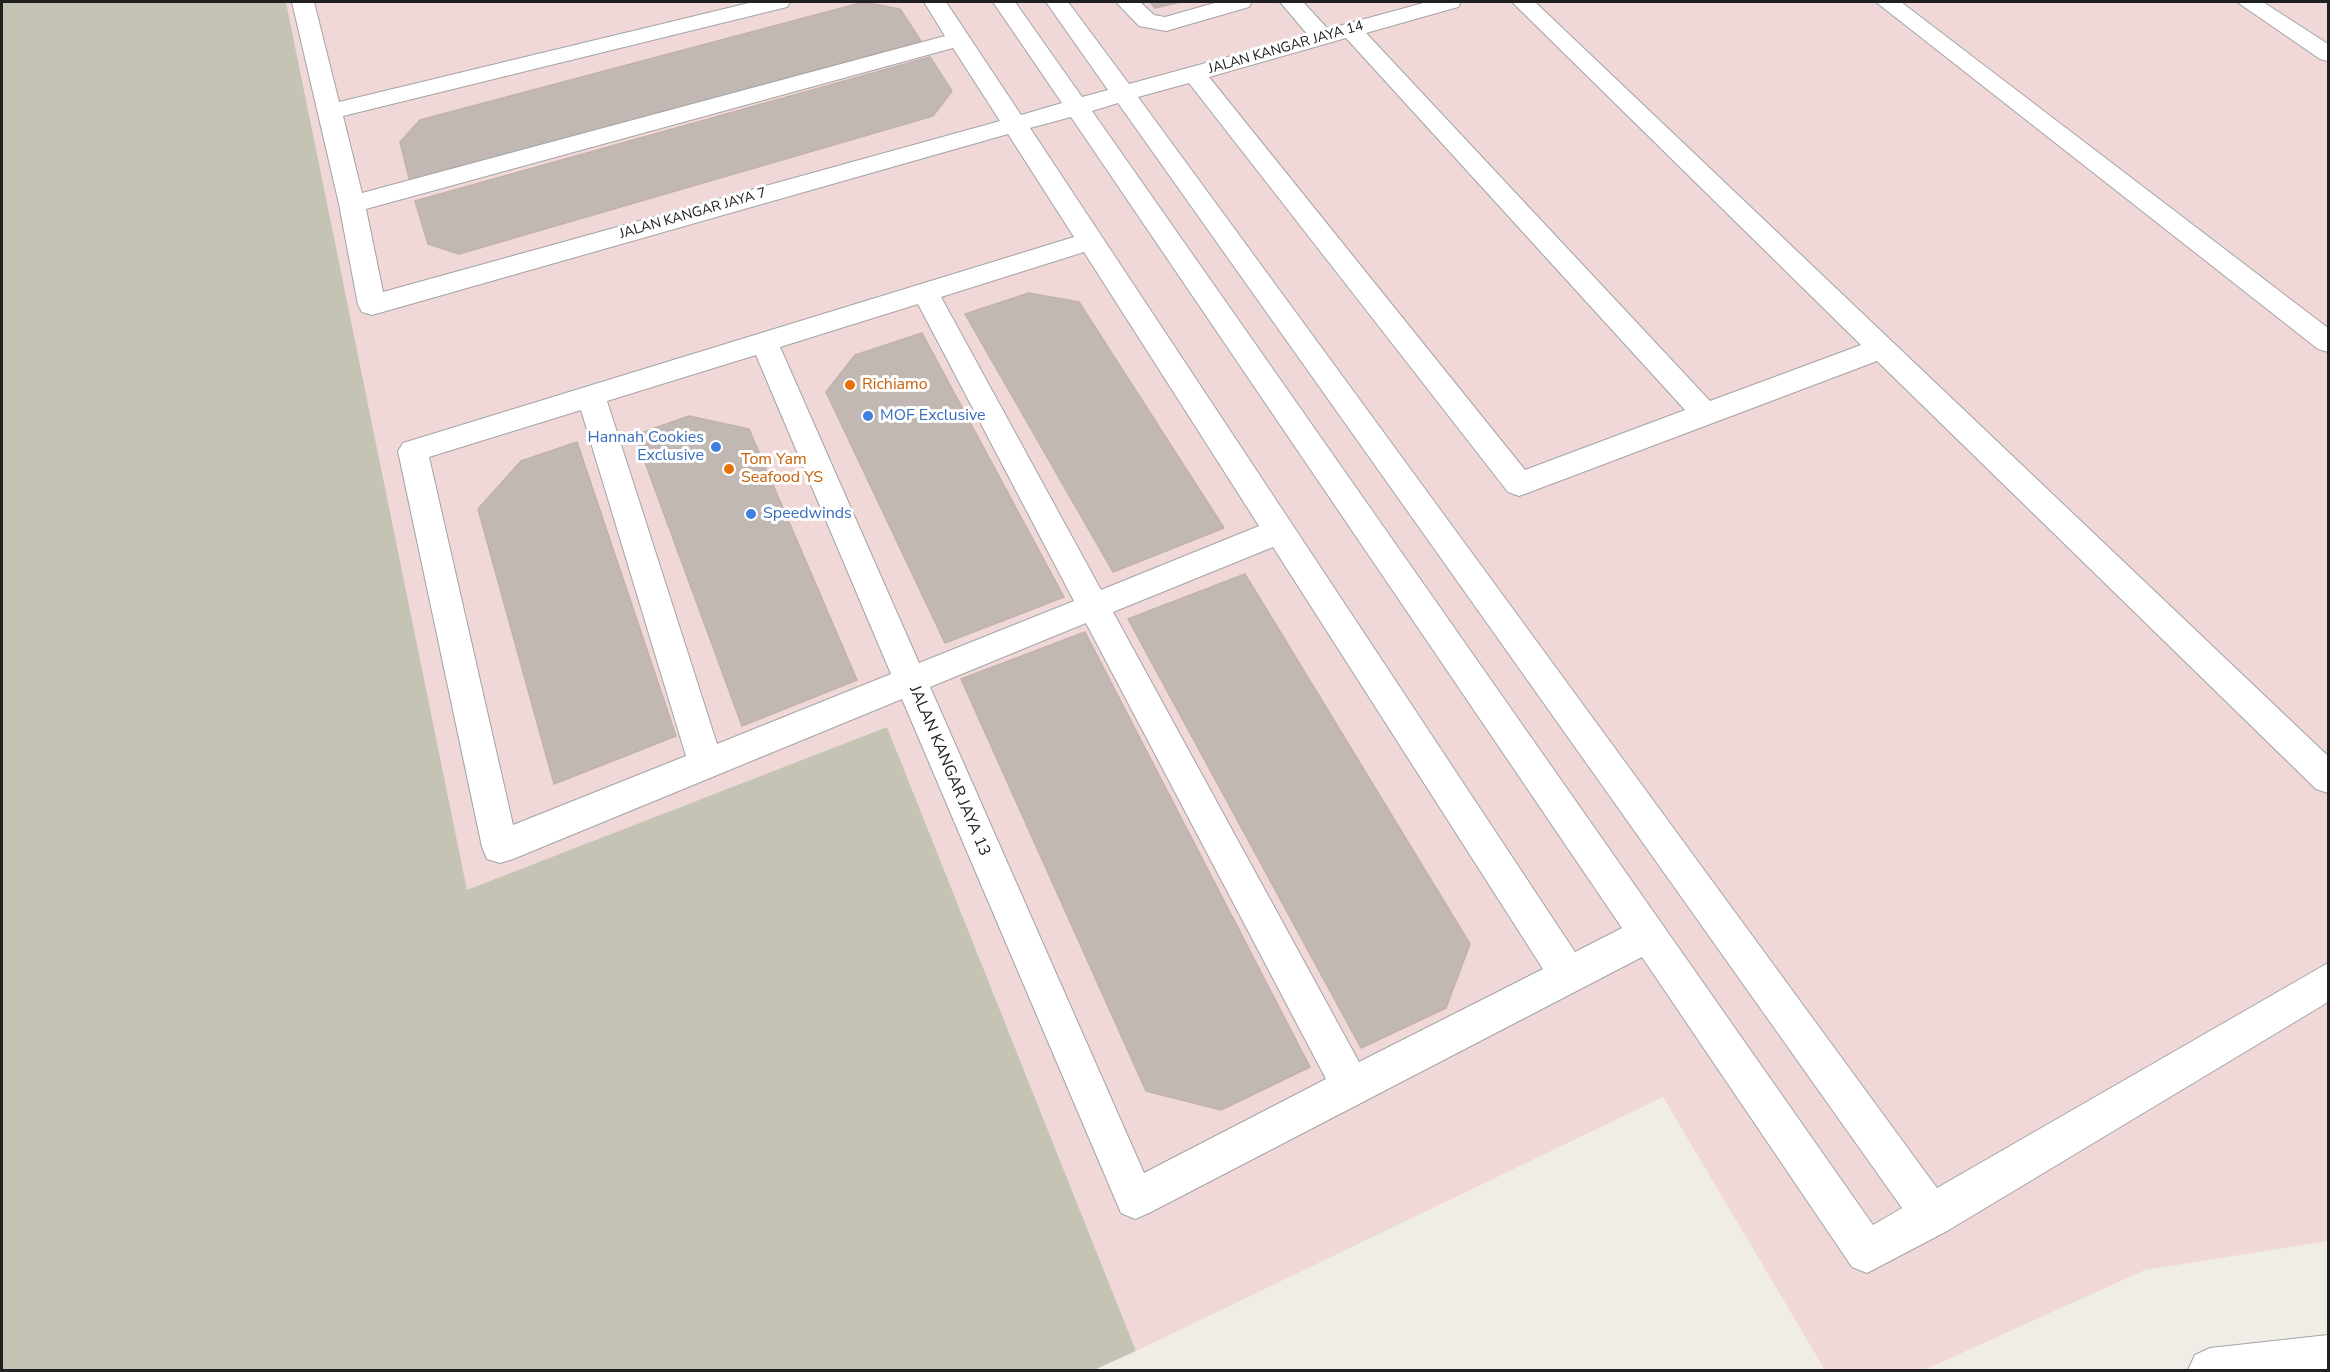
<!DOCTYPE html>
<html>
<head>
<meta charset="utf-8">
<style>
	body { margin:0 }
	#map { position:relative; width:2330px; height:1372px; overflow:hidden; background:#f0ede7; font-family:"Nunito Sans",sans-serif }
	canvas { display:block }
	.frame { position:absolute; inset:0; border:3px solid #202020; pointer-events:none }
</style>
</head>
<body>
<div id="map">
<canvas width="2330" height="1372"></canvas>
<div class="frame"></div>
</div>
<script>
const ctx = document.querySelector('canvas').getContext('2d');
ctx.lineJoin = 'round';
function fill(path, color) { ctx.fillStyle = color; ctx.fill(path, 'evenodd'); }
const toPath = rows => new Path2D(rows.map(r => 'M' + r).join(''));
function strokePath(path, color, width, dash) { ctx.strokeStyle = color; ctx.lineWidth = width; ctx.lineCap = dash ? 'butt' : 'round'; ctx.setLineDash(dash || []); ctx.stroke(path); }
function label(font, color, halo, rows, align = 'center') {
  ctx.font = font + ' "Nunito Sans",sans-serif'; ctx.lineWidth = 6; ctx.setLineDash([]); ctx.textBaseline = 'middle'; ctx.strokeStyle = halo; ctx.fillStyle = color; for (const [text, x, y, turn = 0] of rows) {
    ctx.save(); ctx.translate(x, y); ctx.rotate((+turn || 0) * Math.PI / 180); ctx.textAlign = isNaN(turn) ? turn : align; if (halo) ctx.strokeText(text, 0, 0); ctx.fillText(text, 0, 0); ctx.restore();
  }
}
fill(toPath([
	[286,2,2328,2,2328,1241,2145,1270,1924,1370,1825,1370,1663,1097,1136,1351,887,727,467,891]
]), '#f0d7d8');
fill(toPath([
	[2,2,286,2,467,890,887,727,1136,1351,1094,1370,2,1370]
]), '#c5c3b3');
const building = toPath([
	[864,2,900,9,921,41,410,182,400,142,420,120,864,2],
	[1150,2,1181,2,1155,8,1150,2],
	[930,57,952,91,933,116,459,254,428,244,415,201,930,57],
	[1029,293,1079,302,1224,528,1113,572,965,314,1029,293],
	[922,333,1064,597,945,643,826,392,855,355,922,333],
	[689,416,749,429,857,680,742,726,635,435,689,416],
	[577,442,676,736,554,784,478,509,521,461,577,442],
	[1245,574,1470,944,1446,1008,1361,1048,1128,619,1245,574],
	[1085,632,1310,1067,1221,1110,1146,1091,961,679,1085,632]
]);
fill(building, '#c1b8b3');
strokePath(building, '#c2b2aa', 1.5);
const minor = toPath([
	[292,2,314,2,339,102,753,2,790,2,787,7,343,116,362,193,945,36,924,2,946,2,1021,115,1062,103,993,2,1015,2,1082,97,1108,90,1046,2,1068,2,1129,84,1308,35,1280,2,1303,2,1328,29,1427,2,1461,2,1458,7,1366,33,1710,401,1861,345,1512,2,1535,2,2328,756,2328,793,2316,789,1877,361,1530,492,1519,496,1508,492,1189,83,1138,97,1937,1188,2328,963,2328,1002,1947,1231,1867,1273,1852,1267,1642,957,1149,1213,1135,1219,1121,1213,902,699,513,859,500,863,487,859,482,847,398,451,403,443,1074,237,1008,134,372,315,362,312,358,305,339,204,292,2],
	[1346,38,1685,410,1525,470,1209,77,1346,38],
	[953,48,1000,121,383,292,366,209,953,48],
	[1118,103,1902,1208,1873,1225,1092,111,1118,103],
	[1071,117,1622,928,1575,952,1030,128,1071,117],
	[1084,252,1259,526,1101,590,941,297,1084,252],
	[918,304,1074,601,919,663,780,347,918,304],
	[756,355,891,674,717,744,607,401,756,355],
	[581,410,686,756,513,825,429,457,581,410],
	[1273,547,1543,969,1359,1062,1113,612,1273,547],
	[1086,623,1326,1079,1144,1173,930,687,1086,623],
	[1116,2,1140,2,1154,15,1165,17,1218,2,1252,2,1249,7,1166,31,1139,26,1116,2],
	[1876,2,1901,2,2328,328,2328,352,2318,349,1876,2],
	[2237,2,2263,2,2328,44,2328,61,2320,59,2237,2],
	[2328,1335,2328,1370,2188,1370,2195,1355,2210,1348,2328,1335]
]);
strokePath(minor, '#a4a4a4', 2);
fill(minor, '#fff');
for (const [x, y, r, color] of [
	[850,385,6,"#e8710a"],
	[868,416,6,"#3f7fe0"],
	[716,447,6,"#3f7fe0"],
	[729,469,6,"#e8710a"],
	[751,514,6,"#3f7fe0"]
]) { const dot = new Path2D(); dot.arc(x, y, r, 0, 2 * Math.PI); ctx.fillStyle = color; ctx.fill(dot); strokePath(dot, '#fff', 2); }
label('14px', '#202020', '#fff', [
	["JALAN KANGAR JAYA 14",1286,48,-16],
	["JALAN KANGAR JAYA 7",693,214,-16]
]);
label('16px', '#c56008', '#fff', [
	["Richiamo",862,385],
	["Tom Yam",741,460],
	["Seafood YS",741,478]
], 'left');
label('16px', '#366cbe', '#fff', [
	["MOF Exclusive",880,416],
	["Hannah Cookies",704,438,"right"],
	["Exclusive",704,456,"right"],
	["Speedwinds",763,514]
], 'left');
label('16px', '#202020', '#fff', [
	["JALAN KANGAR JAYA 13",949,771,67]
]);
</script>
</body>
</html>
